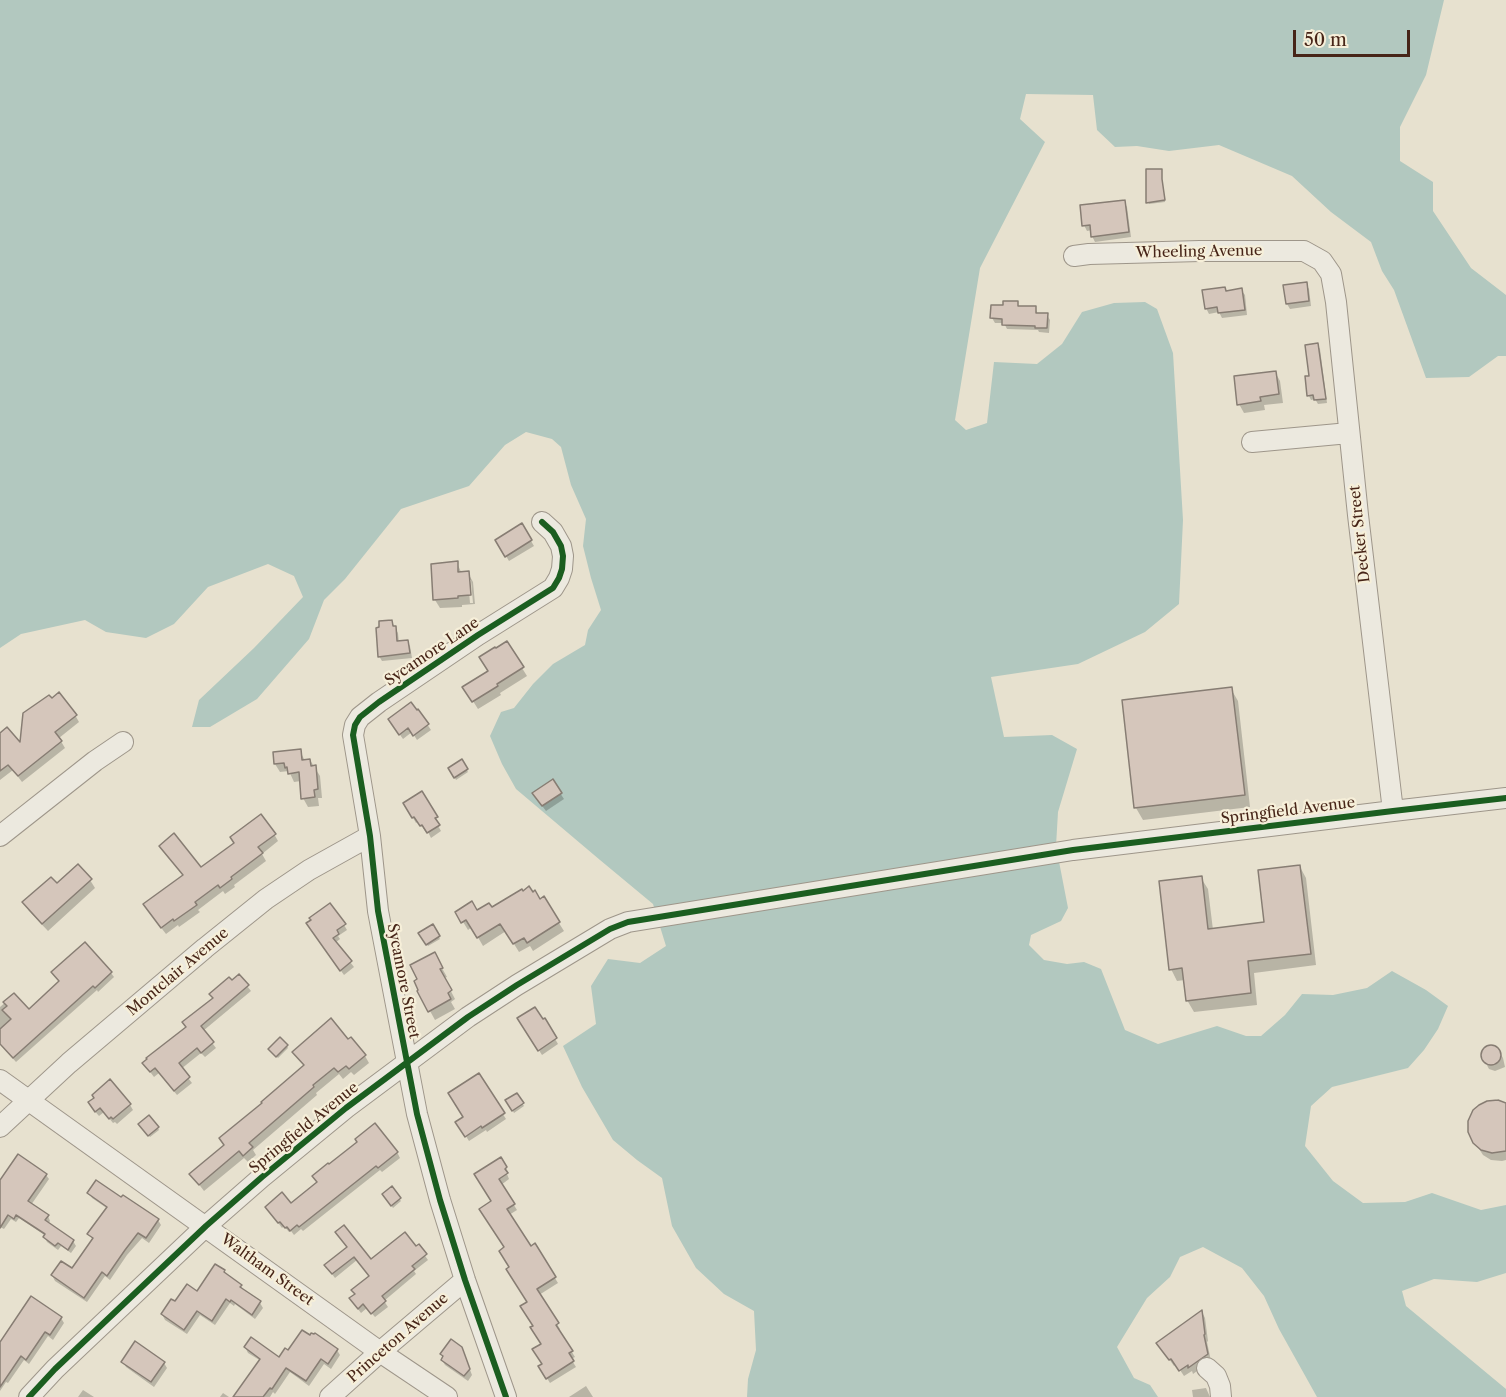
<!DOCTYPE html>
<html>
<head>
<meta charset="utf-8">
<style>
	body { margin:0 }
	#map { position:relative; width:1506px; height:1397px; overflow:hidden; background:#e7e1cf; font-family:"Libre Caslon Text",serif }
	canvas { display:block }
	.scale { position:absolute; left:1293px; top:30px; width:117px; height:27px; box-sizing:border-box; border:3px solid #472518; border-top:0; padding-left:8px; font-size:18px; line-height:21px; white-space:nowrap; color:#472518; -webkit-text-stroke:4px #f6efd9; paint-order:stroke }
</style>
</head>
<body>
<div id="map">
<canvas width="1506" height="1397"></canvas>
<div class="scale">50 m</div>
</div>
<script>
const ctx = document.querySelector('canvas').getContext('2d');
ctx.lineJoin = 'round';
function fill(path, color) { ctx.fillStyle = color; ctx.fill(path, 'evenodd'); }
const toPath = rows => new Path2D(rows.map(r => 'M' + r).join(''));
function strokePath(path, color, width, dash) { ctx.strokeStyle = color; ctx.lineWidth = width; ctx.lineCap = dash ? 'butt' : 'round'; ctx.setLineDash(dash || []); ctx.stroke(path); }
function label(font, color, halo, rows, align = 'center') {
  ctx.font = font + ' "Libre Caslon Text",serif'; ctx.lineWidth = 4.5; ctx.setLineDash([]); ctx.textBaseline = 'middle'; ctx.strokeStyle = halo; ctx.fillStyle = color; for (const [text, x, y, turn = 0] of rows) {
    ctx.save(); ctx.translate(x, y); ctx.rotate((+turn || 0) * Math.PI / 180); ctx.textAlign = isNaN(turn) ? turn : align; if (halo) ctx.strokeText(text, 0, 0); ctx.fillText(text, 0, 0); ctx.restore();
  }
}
fill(toPath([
	[0,0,1444,0,1426,75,1400,127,1400,161,1433,182,1433,211,1471,268,1506,295,1506,356,1498,356,1469,377,1426,378,1394,290,1382,271,1371,242,1331,212,1292,176,1219,145,1169,151,1137,146,1115,147,1097,130,1093,95,1026,94,1020,119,1045,142,980,268,955,420,966,430,987,423,994,362,1037,364,1062,344,1082,312,1114,303,1145,302,1157,309,1173,353,1183,520,1179,604,1145,632,1078,664,991,677,1004,737,1052,735,1077,749,1058,812,1056,846,1068,908,1061,921,1031,935,1029,945,1044,960,1067,964,1084,962,1101,969,1125,1030,1158,1044,1217,1026,1246,1036,1261,1036,1285,1015,1302,994,1333,995,1367,988,1392,971,1426,990,1448,1006,1438,1029,1424,1050,1408,1068,1332,1087,1311,1106,1305,1146,1333,1181,1363,1203,1405,1202,1432,1193,1481,1210,1506,1205,1506,1273,1477,1282,1434,1279,1402,1291,1406,1306,1506,1389,1506,1397,1317,1397,1279,1329,1264,1296,1242,1268,1203,1247,1180,1257,1170,1277,1147,1298,1117,1347,1134,1378,1150,1385,1158,1397,747,1397,748,1379,756,1350,754,1311,724,1294,696,1268,672,1226,662,1178,637,1160,613,1140,582,1087,563,1046,596,1024,591,986,608,959,640,963,666,946,653,904,600,860,516,789,502,764,490,736,501,712,514,708,533,684,553,664,585,645,588,630,601,610,591,578,583,546,586,519,571,485,561,447,552,439,526,432,505,445,469,486,401,509,345,579,324,600,309,639,257,699,210,727,192,727,199,700,254,648,303,597,294,576,268,564,208,587,174,624,146,638,106,632,85,620,21,634,0,648]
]), '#b2c8bf');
fill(toPath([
	[1161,171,1165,202,1149,204,1148,202],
	[1124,202,1127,207,1131,237,1095,242,1092,236,1092,230,1087,231,1084,225],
	[1306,284,1309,289,1311,306,1290,309,1287,304,1285,286],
	[1241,290,1245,295,1247,315,1222,318,1219,312,1209,314,1206,308,1226,292],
	[1017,303,1019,307,1035,308,1038,314,1047,315,1050,320,1049,333,1039,332,1038,330,1007,329,1004,323,995,323,992,318,1004,307],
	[1317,345,1320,349,1327,403,1318,404,1315,399,1311,400,1309,396,1310,377],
	[1275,372,1280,381,1283,403,1264,405,1265,410,1244,413,1239,404],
	[522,526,534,546,509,561,497,541],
	[457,563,462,574,468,573,473,582,475,604,462,605,462,607,440,608,435,600],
	[468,580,471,580,473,603,470,603],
	[392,622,398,633,399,643,407,641,410,646,412,658,382,661,379,656],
	[522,668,527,676,500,693,501,695,478,709,464,687],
	[1231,689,1238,701,1250,807,1143,820,1136,808,1123,702],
	[418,711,431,730,417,740,412,732,403,739,393,725],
	[75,715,79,722,59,738,65,748,22,782,13,770,0,780,0,735,21,745],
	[300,751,305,761,310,760,320,776,322,798,318,798,319,806,308,807,303,798,301,781,294,782,289,771,280,772,275,764],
	[461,761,468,772,456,780,450,768],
	[552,781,564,799,546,811,537,799],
	[422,793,439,823,437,824,441,831,431,838,427,830,425,831,419,821,416,823,405,804],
	[274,834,278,841,262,854,266,861,234,885,235,887,225,894,223,891,198,910,200,912,179,927,178,925,166,934,149,912,184,876,165,853,201,869],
	[1300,867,1306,878,1316,965,1254,973,1257,1005,1194,1012,1187,1000,1185,980,1177,981,1171,969,1201,878,1208,889,1213,930,1265,923],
	[90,880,95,888,48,931,29,911,24,903],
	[543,898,564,931,533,951,530,946,519,952,506,931,483,946,472,927,468,930,457,912,477,913,540,901],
	[344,925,347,930,338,936,340,939,335,943,354,967,344,975,311,929],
	[432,926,440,939,428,946,420,934],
	[434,954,447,977,444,978,455,999,451,1002,455,1009,435,1020,419,991],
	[111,973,114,977,98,992,97,990,16,1062,0,1044,0,1007,14,995,29,1011],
	[239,976,251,991,203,1031,216,1048,205,1057,201,1053,181,1069,192,1083,177,1095,159,1073,154,1077,144,1064,187,1027],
	[519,1019,544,1020,558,1044,542,1055],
	[348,1041,365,1056,369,1063,354,1075,351,1072,343,1079,339,1074,316,1093,317,1095,253,1150,256,1155,248,1162,244,1158,204,1191,191,1174,225,1146,264,1104,304,1066,294,1052],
	[287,1046,288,1048,278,1058,271,1051],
	[1490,1047,1495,1048,1499,1051,1503,1058,1505,1067,1495,1071,1489,1069,1482,1056,1485,1049],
	[478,1075,506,1119,487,1132,486,1130,469,1141,457,1122,465,1118],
	[516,1095,524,1106,514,1113,507,1101],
	[1506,1104,1506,1160,1502,1161,1491,1160,1483,1155,1472,1138],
	[130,1105,133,1110,117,1124,115,1122,113,1123,104,1112,99,1116,92,1108],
	[141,1127,158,1128,159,1130,150,1137],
	[397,1152,400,1158,382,1172,380,1170,303,1231,301,1229,294,1235,291,1231,289,1232,284,1226,282,1228,270,1212,290,1205,318,1183],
	[500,1159,509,1173,507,1174,509,1179,501,1185,517,1210,509,1215,530,1248,534,1245,558,1283,539,1295,557,1324,560,1329,558,1330,575,1357,571,1359,576,1367,550,1383,540,1367,543,1365,543,1344,529,1303,511,1268,492,1202],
	[46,1175,49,1179,31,1205,48,1216,50,1221,48,1224,73,1241,76,1246,71,1253,61,1246,58,1250,47,1242,45,1237,46,1236,19,1218,16,1222,11,1219,4,1229,0,1227,0,1183],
	[391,1189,401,1201,393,1208,384,1195],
	[89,1193,122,1200,158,1220,161,1225,149,1243,142,1238,127,1255,110,1280,105,1276,87,1302,55,1281,52,1275,72,1270,93,1240,89,1234,108,1209,92,1198],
	[340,1237,371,1261,416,1248,418,1246,428,1260,414,1271,416,1274,384,1301,388,1307,375,1317,367,1308,361,1313,354,1304,370,1277,357,1260,335,1278,329,1270,348,1248],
	[224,1271,226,1275,241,1286,245,1292,260,1303,263,1308,255,1319,235,1304,234,1306,230,1303,215,1325,200,1315,187,1334,165,1320,162,1314,175,1303,197,1293],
	[1202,1312,1205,1318,1208,1341,1207,1342,1211,1361,1193,1374,1192,1371,1184,1376,1176,1364,1174,1366,1162,1349],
	[61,1318,64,1323,53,1340,48,1336,29,1364,24,1360,8,1383,6,1382,0,1391,0,1345],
	[316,1335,337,1350,340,1355,331,1369,324,1364,309,1386,290,1372,275,1394,273,1392,270,1397,235,1397,261,1361,248,1353,245,1347,280,1359,310,1337],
	[464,1354,472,1375,468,1381,445,1365,442,1360],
	[123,1362,164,1363,167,1368,154,1387,126,1367],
	[586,1386,593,1397,569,1397],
	[1206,1388,1210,1397,1193,1397,1192,1390],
	[83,1390,94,1397,78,1397],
	[223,1393,229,1397,220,1397]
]), '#0003');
const building = toPath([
	[1146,169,1162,169,1162,179,1165,200,1146,203,1146,169],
	[1125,200,1129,232,1091,237,1090,225,1082,226,1080,205,1125,200],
	[1307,282,1309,301,1286,304,1283,285,1307,282],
	[1225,287,1226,291,1242,288,1245,310,1218,313,1217,307,1205,309,1202,290,1225,287],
	[1003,301,1018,301,1018,306,1036,306,1036,313,1048,313,1047,328,1035,328,1035,326,1002,325,1002,319,990,318,991,305,1003,305,1003,301],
	[1318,343,1326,399,1314,400,1313,395,1307,396,1305,376,1309,376,1305,345,1318,343],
	[1276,371,1279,394,1260,397,1261,401,1237,405,1234,376,1276,371],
	[522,523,532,540,505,557,495,540,522,523],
	[458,561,458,572,469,571,471,595,458,596,458,598,433,600,431,564,458,561],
	[392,620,393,626,396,626,397,641,408,640,410,653,378,657,376,628,379,627,379,621,392,620],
	[507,641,524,667,497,684,498,686,472,702,462,687,488,671,479,657,495,647,496,648,507,641],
	[1232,687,1245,795,1134,808,1122,700,1232,687],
	[59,692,77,715,55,732,62,741,18,776,8,765,0,771,0,733,7,727,20,742,23,713,49,695,52,698,59,692],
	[411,702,417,710,418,709,429,724,413,736,408,728,399,735,388,719,411,702],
	[301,749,302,760,310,759,311,766,316,765,318,789,314,790,315,797,301,799,299,772,288,774,287,767,285,768,284,763,274,764,273,752,301,749],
	[462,759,468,769,454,778,448,768,462,759],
	[553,779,562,793,542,806,532,793,553,779],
	[422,791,438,817,435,818,440,825,427,833,422,825,420,826,414,817,412,818,403,803,422,791],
	[261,814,276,834,258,847,263,853,231,877,232,879,220,888,218,885,195,902,197,905,174,921,173,919,161,928,143,904,183,875,159,846,174,833,201,867,234,843,230,837,261,814],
	[78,864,92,879,42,924,22,902,51,877,57,883,78,864],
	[1300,865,1311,954,1248,961,1251,993,1186,1001,1182,968,1169,970,1159,881,1202,876,1208,929,1264,922,1258,870,1300,865],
	[529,886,533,892,535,890,540,899,544,896,560,922,527,943,524,938,513,944,500,924,477,938,466,920,461,923,455,912,472,901,477,910,489,903,492,907,522,889,523,891,529,886],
	[330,903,346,924,337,930,339,934,333,938,352,961,340,971,306,923,311,920,309,918,330,903],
	[433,924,440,936,426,945,418,933,433,924],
	[85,942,112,972,95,988,93,986,13,1058,0,1044,0,1029,11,1019,2,1010,7,1006,3,1002,14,993,29,1009,59,981,51,972,85,942],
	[435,952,443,968,440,969,452,990,448,993,451,999,428,1012,417,991,418,990,414,981,417,979,410,965,435,952],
	[239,974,249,985,201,1026,214,1042,201,1053,197,1048,179,1063,190,1077,174,1091,155,1068,150,1072,142,1063,147,1059,146,1058,186,1027,182,1022,213,998,209,994,229,977,232,980,239,974],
	[535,1007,543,1019,545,1018,557,1038,538,1051,517,1018,535,1007],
	[331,1018,348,1039,351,1037,366,1055,349,1069,346,1066,338,1072,334,1068,313,1085,314,1087,249,1143,253,1147,243,1156,239,1151,199,1185,189,1174,224,1145,219,1138,262,1103,261,1102,304,1065,292,1052,331,1018],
	[280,1037,288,1045,276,1057,268,1049,280,1037],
	'1481 1055a10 10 0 1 1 20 0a10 10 0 1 1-20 0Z',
	[479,1073,505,1113,482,1128,481,1126,465,1137,455,1122,463,1117,448,1093,479,1073],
	[110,1079,131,1104,113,1119,111,1117,109,1119,100,1108,95,1112,88,1102,94,1098,92,1095,110,1079],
	[517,1093,524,1103,512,1111,505,1100,517,1093],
	[1498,1100,1506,1103,1506,1151,1492,1153,1481,1150,1473,1143,1468,1132,1468,1121,1473,1110,1479,1105,1487,1101,1498,1100],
	[149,1115,159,1127,148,1136,138,1124,149,1115],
	[375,1123,398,1152,378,1168,376,1166,299,1227,297,1225,290,1231,287,1227,285,1228,280,1222,278,1223,265,1207,282,1192,291,1203,317,1182,312,1176,328,1163,329,1164,357,1142,355,1139,375,1123],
	[18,1154,47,1174,28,1201,49,1215,45,1220,74,1240,68,1250,58,1243,55,1246,43,1237,45,1234,16,1215,14,1219,8,1215,0,1228,0,1180,18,1154],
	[501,1157,507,1167,505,1169,508,1173,499,1179,515,1204,507,1209,531,1246,535,1243,556,1277,537,1289,559,1323,556,1325,573,1351,569,1353,574,1361,546,1379,538,1366,542,1364,532,1349,541,1344,530,1327,533,1326,520,1306,527,1302,506,1269,509,1267,499,1251,504,1247,479,1209,491,1201,474,1174,501,1157],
	[96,1180,121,1197,123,1195,159,1219,146,1238,138,1233,125,1250,107,1276,102,1272,84,1298,51,1275,61,1261,72,1268,93,1238,87,1234,107,1207,87,1193,96,1180],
	[392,1186,401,1198,391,1206,382,1194,392,1186],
	[344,1225,371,1259,405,1232,416,1246,419,1244,427,1254,412,1266,415,1269,382,1296,386,1301,371,1314,363,1304,358,1309,349,1298,355,1294,351,1290,369,1276,354,1257,332,1274,324,1265,347,1247,335,1232,344,1225],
	[215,1264,225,1270,224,1272,242,1285,240,1287,261,1301,252,1315,231,1300,230,1302,226,1299,212,1321,197,1311,184,1330,161,1314,171,1299,175,1301,187,1284,197,1291,215,1264],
	[31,1296,62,1317,50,1335,45,1332,26,1360,21,1356,0,1387,0,1342,31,1296],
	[1202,1310,1205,1334,1204,1335,1208,1354,1188,1368,1188,1365,1179,1371,1171,1359,1169,1360,1156,1343,1202,1310],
	[302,1330,310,1335,311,1333,314,1334,315,1333,338,1349,328,1364,321,1359,306,1381,286,1368,272,1389,270,1388,263,1397,233,1397,260,1359,244,1347,251,1337,279,1357,285,1348,288,1350,302,1330],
	[451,1339,462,1347,470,1369,464,1376,441,1360,443,1356,440,1354,451,1339],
	[135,1341,165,1362,151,1382,121,1362,135,1341]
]);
fill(building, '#d5c6bb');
strokePath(building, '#877d73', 1.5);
const minor = toPath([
	[1074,256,1089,254,1200,251,1304,251,1322,261,1331,274,1336,302,1358,515,1393,811],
	[1252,442,1349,433],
	[0,836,95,761,123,742],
	[0,1080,380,1352,447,1397],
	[0,1127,69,1063,205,948,266,899,309,870,370,836],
	[1207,1368,1216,1376,1220,1386,1221,1397],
	[29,1397,55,1369,206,1226,262,1177,346,1108,468,1017,517,985,610,929,628,922,1073,850,1393,811,1506,798],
	[330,1397,380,1352,465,1280],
	[506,1397,465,1280,440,1200,417,1114,378,911,370,836,353,735,355,725,360,717,379,702,478,635,553,588,559,578,562,569,563,556,561,546,553,532,542,522]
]);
strokePath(minor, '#9e968a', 22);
strokePath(minor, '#ece9df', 20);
strokePath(toPath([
	[29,1397,55,1369,206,1226,262,1177,346,1108,468,1017,517,985,610,929,628,922,1073,850,1393,811,1506,798],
	[506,1397,465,1280,440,1200,417,1114,378,911,370,836,353,735,355,725,360,717,379,702,478,635,553,588,559,578,562,569,563,556,561,546,553,532,542,522]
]), '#1b5e20', 6);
label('15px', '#472518', '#f6efd9', [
	["Wheeling Avenue",1199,252,-1],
	["Decker Street",1360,534,-96],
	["Sycamore Lane",432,652,-34],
	["Springfield Avenue",1288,811,-7],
	["Montclair Avenue",178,972,-40],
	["Sycamore Street",403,981,79],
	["Springfield Avenue",304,1128,-39],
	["Waltham Street",267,1270,36],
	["Princeton Avenue",398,1338,-41]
]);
</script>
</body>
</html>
